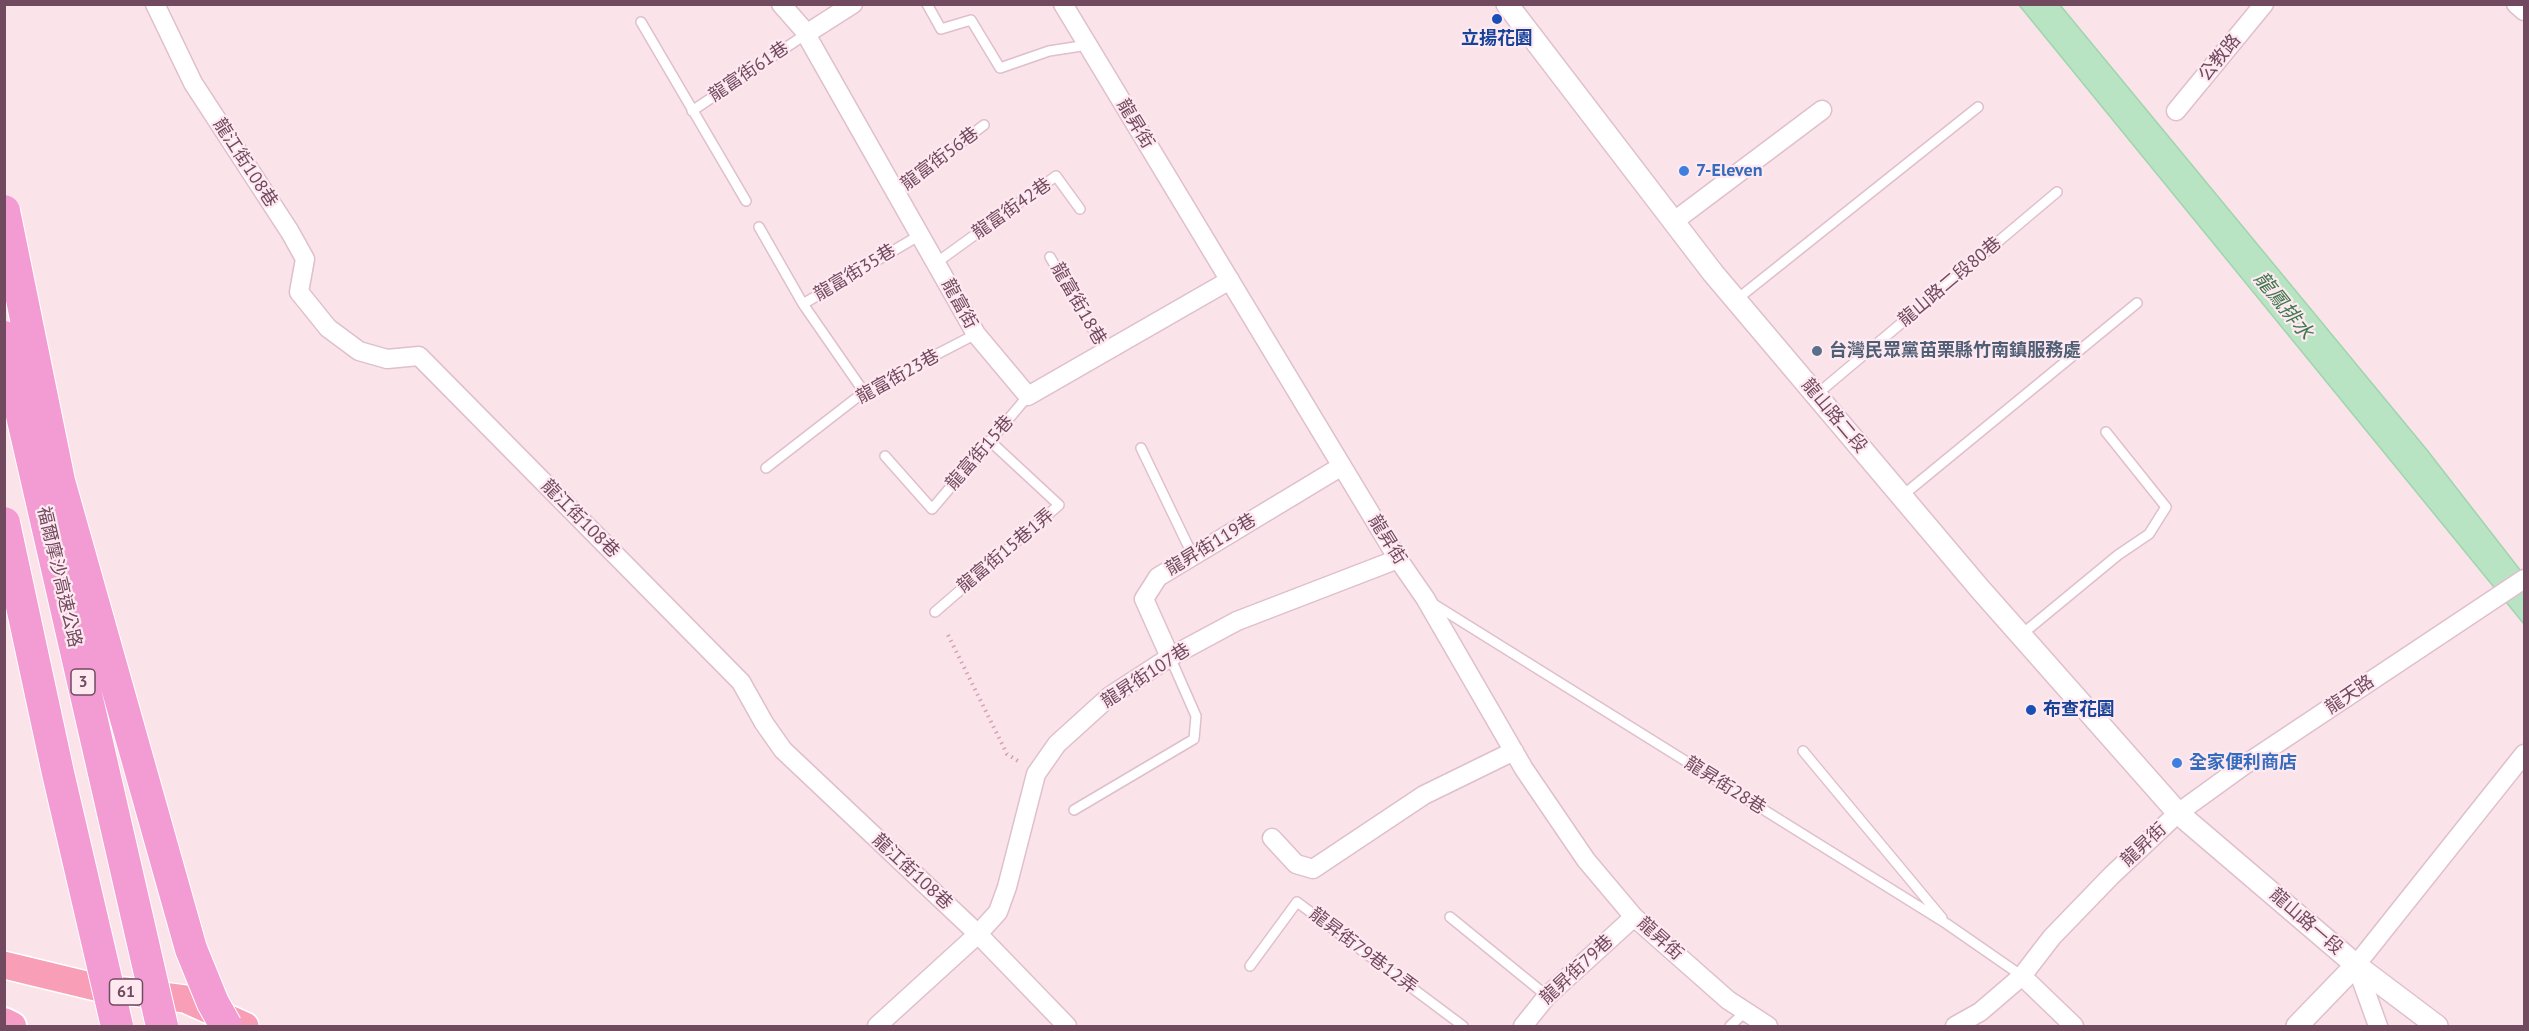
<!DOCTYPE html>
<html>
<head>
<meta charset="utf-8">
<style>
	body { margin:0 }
	#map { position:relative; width:2529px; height:1031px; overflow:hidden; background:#fbe3ea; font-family:"PT Sans",sans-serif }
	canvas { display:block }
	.frame { position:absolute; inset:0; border:6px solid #724a60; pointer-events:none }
</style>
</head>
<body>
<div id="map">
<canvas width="2529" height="1031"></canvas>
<div class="frame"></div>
</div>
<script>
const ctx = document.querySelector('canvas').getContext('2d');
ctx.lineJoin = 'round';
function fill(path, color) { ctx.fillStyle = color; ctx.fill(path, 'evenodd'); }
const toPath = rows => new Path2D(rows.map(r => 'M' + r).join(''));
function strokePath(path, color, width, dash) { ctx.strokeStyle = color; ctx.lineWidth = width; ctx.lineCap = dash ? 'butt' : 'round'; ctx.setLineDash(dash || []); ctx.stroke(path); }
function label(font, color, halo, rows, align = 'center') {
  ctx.font = font + ' "PT Sans","Noto Sans TC",sans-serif'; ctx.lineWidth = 4.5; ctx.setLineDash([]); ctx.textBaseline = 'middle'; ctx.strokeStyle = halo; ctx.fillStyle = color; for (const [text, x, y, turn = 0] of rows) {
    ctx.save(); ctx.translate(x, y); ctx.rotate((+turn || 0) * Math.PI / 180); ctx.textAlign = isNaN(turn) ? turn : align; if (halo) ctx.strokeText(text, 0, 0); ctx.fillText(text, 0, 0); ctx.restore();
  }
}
const water = toPath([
	[2019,5,2060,5,2427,450,2524,575,2524,624,2019,5]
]);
fill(water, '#b9e4c3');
strokePath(water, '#9fd5ad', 1.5);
const service = toPath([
	[927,4,941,29,971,20,1000,68,1049,51,1088,45],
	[641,22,746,201],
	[692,111,806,34],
	[896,192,984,125],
	[759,227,803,304,920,235],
	[1050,257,1106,352],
	[936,263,1056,176,1080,209],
	[1736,300,1978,107],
	[803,304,864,392],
	[1816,395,2057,192],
	[1141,448,1193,556],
	[885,456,932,509,1028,396],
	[766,468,864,392,976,334],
	[1902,496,2137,303],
	[1432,603,1947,924,2022,976],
	[935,612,1059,505,990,441],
	[2021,635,2118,555,2149,534,2166,507,2106,432],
	[1803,751,1942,918],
	[1074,810,1194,739,1196,716,1170,657],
	[1450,917,1547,996],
	[1250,966,1297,902,1463,1026],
	[1730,1026,1744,1013]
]);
const minor = toPath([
	[155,4,193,83,290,232,305,259,299,292,328,328,359,351,387,359,419,356,741,682,764,723,783,750,978,934,1067,1026],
	[781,4,803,29,976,334,1028,396,1230,280],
	[1063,4,1398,559,1425,598,1524,769,1586,860,1634,917,1728,1000,1768,1026],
	[2516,4,2524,11],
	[806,34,853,4],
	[2176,111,2264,4],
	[1673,222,1822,110],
	[1170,657,1144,599,1158,577,1342,466],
	[1272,838,1296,864,1313,869,1424,795,1514,751],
	[2022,976,2074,1026],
	[877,1026,978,934,998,912,1007,887,1036,774,1057,744,1110,696,1170,657,1237,621,1398,559],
	[1523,1026,1547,996,1634,917],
	[1955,1026,1980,1012,2022,976,2052,937,2112,875,2178,813,2243,766,2524,579],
	[2378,1026,2356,965,2524,754]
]);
const tertiary = toPath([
	[1507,4,1713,273,1980,589,2178,813,2356,965,2437,1026],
	[2297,1026,2356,965]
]);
const primary = toPath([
	[4,965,95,987,185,999,245,1026]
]);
const trunk = toPath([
	[4,1022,12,1026]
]);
strokePath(service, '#dfbfcd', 12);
strokePath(minor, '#dfbfcd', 21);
strokePath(tertiary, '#dfbfcd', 24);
strokePath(primary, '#fff', 30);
strokePath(trunk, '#fff', 32);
strokePath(toPath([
	[948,635,1007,754,1021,763]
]), '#d49fba', 4, [1.5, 4.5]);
strokePath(service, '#fff', 9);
strokePath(minor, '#fff', 18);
strokePath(tertiary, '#fff', 21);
strokePath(primary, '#f89eb6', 27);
strokePath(trunk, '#f69dc5', 28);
const motorwayBridge = toPath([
	[4,211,59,481,191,949,213,1003,226,1026],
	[4,337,162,1026],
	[4,523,58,773,117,1026]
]);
strokePath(motorwayBridge, '#fff', 34, []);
strokePath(motorwayBridge, '#f39cd4', 32);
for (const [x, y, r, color] of [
	[1497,19,6,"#1a4fb4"],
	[1684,171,6,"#3f7fe0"],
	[1817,351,6,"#5c6f8a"],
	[2031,710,6,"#1a4fb4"],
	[2177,763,6,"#3f7fe0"]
]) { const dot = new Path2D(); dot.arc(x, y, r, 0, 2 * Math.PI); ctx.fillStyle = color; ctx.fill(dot); strokePath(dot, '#fee9f0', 2); }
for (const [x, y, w] of [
	[83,682,24],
	[126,992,33]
]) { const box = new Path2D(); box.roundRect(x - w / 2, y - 13, w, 26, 4.5); ctx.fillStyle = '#fee9f0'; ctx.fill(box); strokePath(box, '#724a60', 1.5); }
label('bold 16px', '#724a60', null, [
	["3",83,682],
	["61",126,992]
]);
label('bold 18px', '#164399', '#fee9f0', [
	["立揚花園",1497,39],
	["布查花園",2043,710,"left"]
]);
label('18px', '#724a60', '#fee9f0', [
	["公教路",2220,58,-51],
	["龍富街61巷",749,72,-34],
	["龍昇街",1135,124,59],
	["龍富街56巷",940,159,-37],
	["龍江街108巷",245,163,57],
	["龍富街42巷",1012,209,-35],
	["龍富街35巷",855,273,-31],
	["龍山路二段80巷",1950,282,-40],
	["龍富街",959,304,61],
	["龍富街18巷",1078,304,60],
	["龍富街23巷",898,377,-29],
	["龍山路二段",1834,416,50],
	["龍富街15巷",980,453,-49],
	["龍江街108巷",580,519,45],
	["龍昇街",1387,540,58],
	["龍昇街119巷",1211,545,-31],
	["龍富街15巷1弄",1006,551,-40],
	["福爾摩沙高速公路",59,577,77],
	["龍昇街107巷",1146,676,-33],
	["龍天路",2350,695,-34],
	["龍昇街28巷",1725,786,32],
	["龍昇街",2144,845,-43],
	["龍江街108巷",912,872,43],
	["龍山路一段",2306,922,41],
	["龍昇街",1660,939,42],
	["龍昇街79巷12弄",1363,951,37],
	["龍昇街79巷",1577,970,-43]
]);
label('bold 18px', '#366cbe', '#fee9f0', [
	["7-Eleven",1696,171],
	["全家便利商店",2189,763]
], 'left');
label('bold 18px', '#4e5e75', '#fee9f0', [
	["台灣民眾黨苗栗縣竹南鎮服務處",1829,351]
], 'left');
label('italic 20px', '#3f784e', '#fee9f0', [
	["龍鳳排水",2283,306,51]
]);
</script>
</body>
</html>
